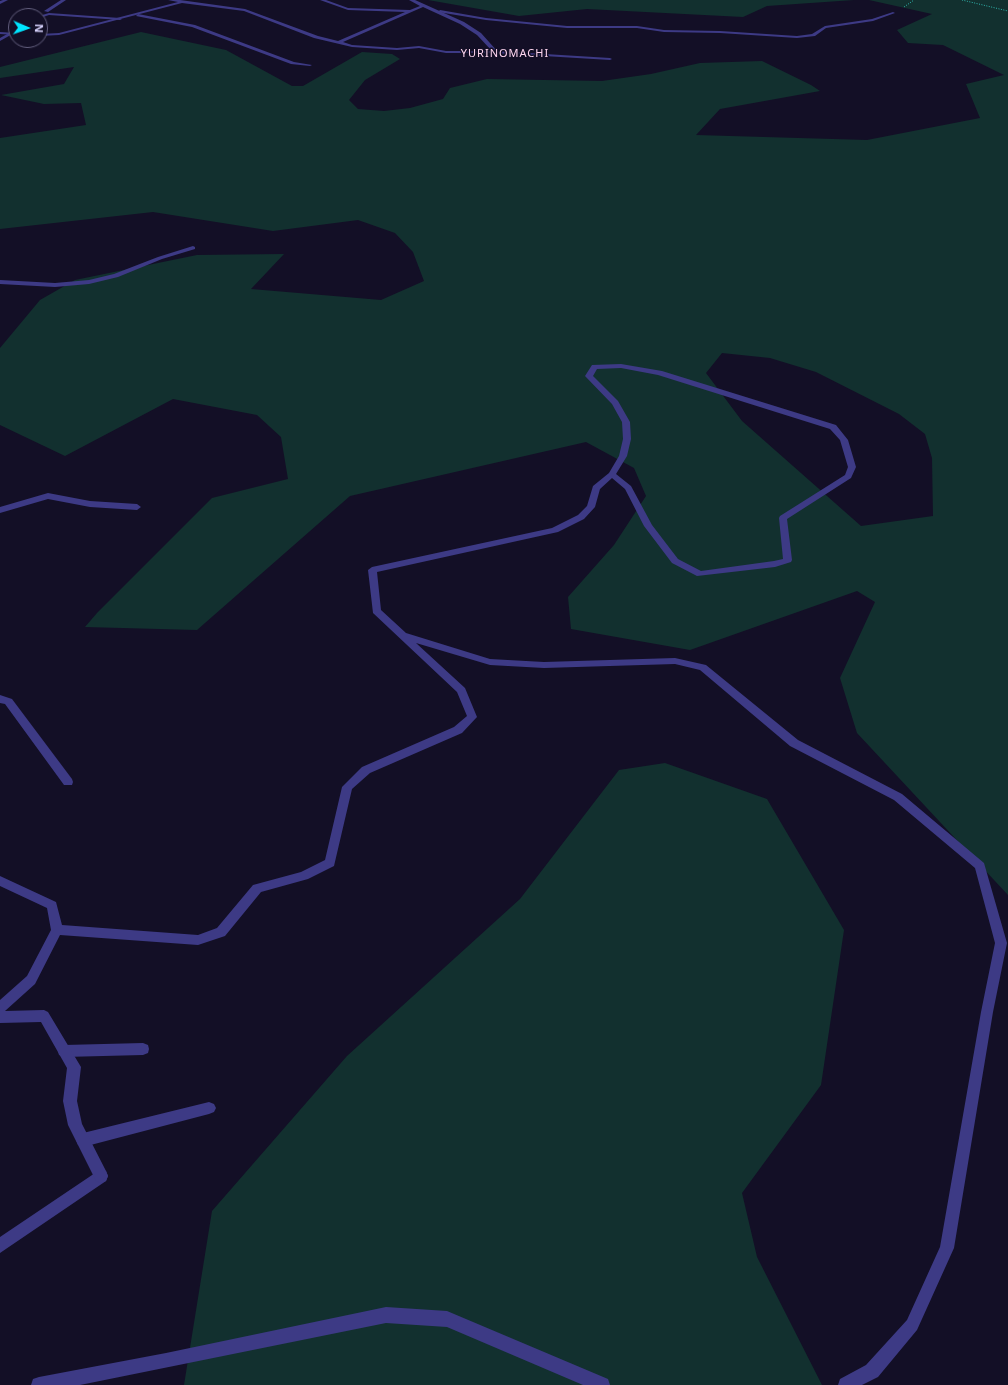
<!DOCTYPE html>
<html>
<head>
<meta charset="utf-8">
<style>
	body { margin:0 }
	#map { position:relative; width:1008px; height:1385px; overflow:hidden; background:#130f26; font-family:"Noto Sans",sans-serif }
	canvas { display:block }
	.north { position:absolute; left:8px; top:8px; width:40px; height:40px; box-sizing:border-box; background:#130f26; border:1px solid #625e7d; border-radius:50%; rotate:92deg; font-size:11px; font-weight:700; line-height:16px; text-align:center; color:#d9d4ff }
	.north::after { content:''; display:block; margin:auto; width:14px; height:18px; background:#00e5ff; clip-path:polygon(50% 0,100% 100%,50% 72%,0 100%) }
</style>
</head>
<body>
<div id="map">
<canvas width="1008" height="1385"></canvas>
<div class="north">N</div>
</div>
<script>
const ctx = document.querySelector('canvas').getContext('2d');
ctx.lineJoin = 'round';
function fill(path, color) { ctx.fillStyle = color; ctx.fill(path, 'evenodd'); }
const toPath = rows => new Path2D(rows.map(r => 'M' + r).join(''));
function strokePath(path, color, width, dash) { ctx.strokeStyle = color; ctx.lineWidth = width; ctx.lineCap = dash ? 'butt' : 'round'; ctx.setLineDash(dash || []); ctx.stroke(path); }
function label(font, color, halo, rows, align = 'center') {
  ctx.font = font + ' "Noto Sans",sans-serif'; ctx.lineWidth = 3; ctx.setLineDash([]); ctx.textBaseline = 'middle'; ctx.strokeStyle = halo; ctx.fillStyle = color; for (const [text, x, y, turn = 0] of rows) {
    ctx.save(); ctx.translate(x, y); ctx.rotate((+turn || 0) * Math.PI / 180); ctx.textAlign = isNaN(turn) ? turn : align; if (halo) ctx.strokeText(text, 0, 0); ctx.fillText(text, 0, 0); ctx.restore();
  }
}
fill(toPath([
	[428,0,854,0,767,6,743,17,587,9,519,16],
	[869,0,1008,0,1008,895,857,733,840,678,875,602,857,591,690,650,571,629,568,597,614,545,646,496,634,468,586,442,350,496,197,630,85,627,97,613,212,498,288,479,281,437,257,415,173,399,65,456,0,425,0,348,40,300,75,280,197,255,284,254,251,289,381,300,424,281,413,252,395,233,358,220,273,231,153,212,0,229,0,138,86,125,81,103,44,104,1,95,64,84,74,67,0,78,0,67,141,32,226,50,292,86,303,86,362,52,392,54,400,59,365,80,349,100,358,109,384,111,410,108,443,99,450,88,487,79,602,81,651,74,700,63,762,61,811,85,820,91,720,109,696,135,867,140,980,118,966,84,1004,75,943,45,908,43,897,30,932,14],
	[722,353,770,358,816,372,899,414,925,434,932,458,933,516,861,526,742,421,706,373],
	[665,763,767,799,844,930,821,1085,742,1193,757,1257,822,1385,184,1385,212,1211,347,1056,520,899,619,770]
]), '#12302f');
strokePath(toPath([
	[962,0,1008,11],
	[904,7,914,0]
]), '#2fb8b0', 1, [1, 1.5]);
fill(toPath([
	[61,0,66,0,48,12,44,11,61,0],
	[440,10,486,18,567,26,637,26,664,30,720,31,797,36,812,34,825,26,872,19,893,12,895,13,873,21,826,28,815,36,797,38,720,33,664,32,637,28,567,28,486,20,438,12,440,10],
	[49,13,120,18,122,19,120,20,49,15,40,18,39,16,49,13],
	[138,14,195,25,294,62,312,65,310,66,291,64,192,27,136,16,138,14],
	[16,29,16,32,0,41,0,38,16,29],
	[496,51,610,58,612,59,610,60,494,53,496,51],
	[193,246,195,247,195,249,162,259,118,277,89,284,55,287,0,284,0,280,55,283,89,280,114,274,158,257,193,246],
	[48,493,90,501,137,504,141,507,137,510,90,507,48,499,0,513,0,507,48,493],
	[0,695,12,699,72,779,73,782,72,785,64,785,5,704,0,703,0,695],
	[143,1043,148,1045,149,1049,148,1053,143,1055,64,1057,59,1055,58,1051,59,1047,64,1045,143,1043],
	[209,1102,214,1104,216,1108,214,1112,209,1114,83,1147,78,1145,76,1140,78,1135,83,1133,209,1102],
	[101,1169,106,1171,108,1176,106,1181,0,1253,0,1237,101,1169]
]), '#3d3a85');
fill(toPath([
	[3,0,8,0,0,4,0,1,3,0],
	[168,0,180,0,245,9,318,36,338,41,405,12,348,10,320,0,326,0,348,8,410,10,420,6,409,0,415,0,464,22,481,33,498,52,496,53,446,53,419,48,397,50,352,47,314,38,244,11,182,3,59,35,40,36,40,34,59,33,178,2,168,0],
	[423,7,460,24,477,35,492,51,446,51,419,46,397,48,352,45,343,42,423,7],
	[0,32,16,33,16,35,0,34,0,32],
	[621,364,662,371,836,425,848,440,856,467,851,478,787,519,792,560,791,562,775,567,697,576,672,563,644,526,625,489,612,478,600,489,595,507,584,519,558,532,377,572,381,610,406,633,490,659,544,662,675,658,706,665,798,740,902,794,984,863,1007,943,993,1012,954,1248,917,1330,878,1377,862,1385,838,1385,840,1379,866,1365,907,1320,940,1247,981,1012,995,943,975,868,894,800,790,746,700,670,675,664,544,668,490,665,416,643,465,688,477,717,462,733,370,773,352,789,334,866,308,879,261,892,225,936,198,945,60,935,35,984,5,1011,44,1010,48,1012,81,1067,77,1101,82,1124,106,1171,108,1176,106,1181,101,1183,96,1181,68,1125,63,1101,67,1068,41,1022,0,1023,0,1000,27,976,51,930,47,908,0,886,0,876,56,902,62,925,198,935,217,928,253,885,301,872,325,860,342,787,362,767,454,727,467,716,457,692,373,613,368,570,372,567,552,528,578,515,587,506,593,486,609,473,619,456,623,439,622,422,612,404,585,376,592,365,621,364],
	[621,368,658,375,830,429,840,440,848,467,845,475,780,516,779,518,783,559,774,561,701,571,678,559,652,525,631,486,616,474,627,456,631,439,630,422,618,401,593,376,597,369,621,368],
	[386,1307,447,1311,608,1379,610,1385,583,1385,447,1327,386,1323,80,1385,31,1385,33,1379,39,1377,166,1353,386,1307]
]), '#3d3a85');
ctx.letterSpacing = '1px';
label('11px', '#ffd6f0', '#130f26', [
	["YURINOMACHI",505,54]
]);
ctx.letterSpacing = '0px';
</script>
</body>
</html>
